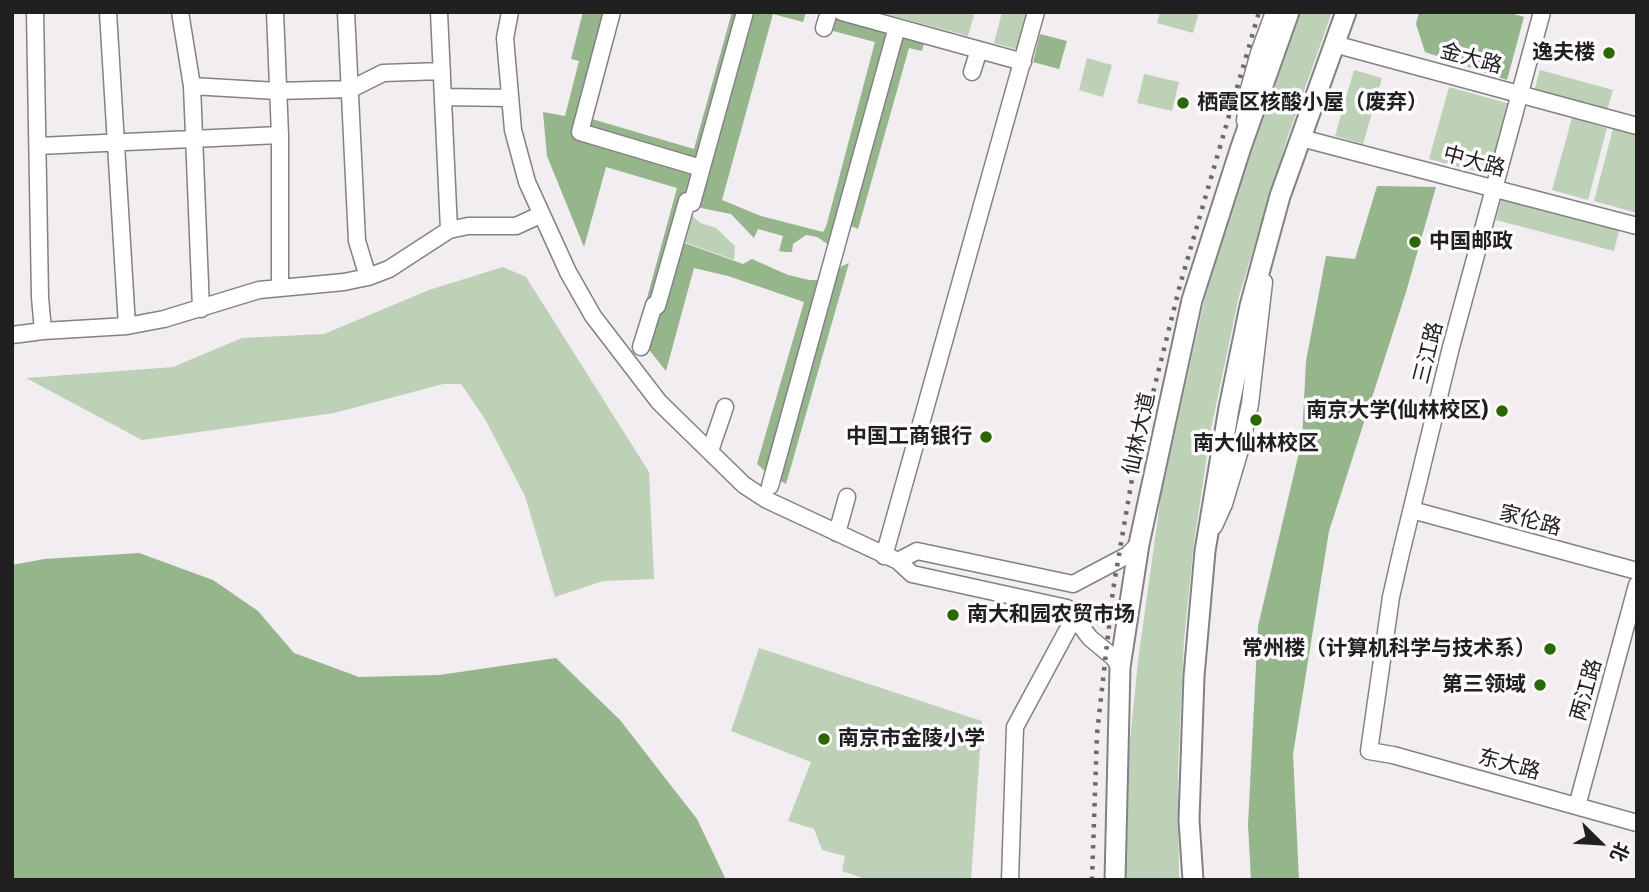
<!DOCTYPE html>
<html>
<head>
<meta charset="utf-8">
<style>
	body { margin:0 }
	#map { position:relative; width:1649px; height:892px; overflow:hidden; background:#f1edf1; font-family:"Fira Sans","Noto Sans SC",sans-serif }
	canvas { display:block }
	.frame { position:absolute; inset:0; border:14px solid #212021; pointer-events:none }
	.north { position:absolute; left:1565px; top:808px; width:70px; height:70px; -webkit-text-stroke:5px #fefbfe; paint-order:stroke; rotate:114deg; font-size:19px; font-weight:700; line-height:28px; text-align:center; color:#212021 }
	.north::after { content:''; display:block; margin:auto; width:24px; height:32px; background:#212021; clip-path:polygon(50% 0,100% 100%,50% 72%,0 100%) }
</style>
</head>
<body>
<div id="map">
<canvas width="1649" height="892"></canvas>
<div class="frame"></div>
<div class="north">北</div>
</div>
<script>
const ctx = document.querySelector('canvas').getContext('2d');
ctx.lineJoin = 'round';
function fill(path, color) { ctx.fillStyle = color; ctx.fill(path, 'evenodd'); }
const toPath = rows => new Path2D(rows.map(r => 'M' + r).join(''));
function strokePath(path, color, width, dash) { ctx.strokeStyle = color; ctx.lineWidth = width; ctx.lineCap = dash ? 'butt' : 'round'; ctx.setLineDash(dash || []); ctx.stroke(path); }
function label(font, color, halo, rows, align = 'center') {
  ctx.font = font + ' "Fira Sans","Noto Sans SC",sans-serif'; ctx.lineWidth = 7; ctx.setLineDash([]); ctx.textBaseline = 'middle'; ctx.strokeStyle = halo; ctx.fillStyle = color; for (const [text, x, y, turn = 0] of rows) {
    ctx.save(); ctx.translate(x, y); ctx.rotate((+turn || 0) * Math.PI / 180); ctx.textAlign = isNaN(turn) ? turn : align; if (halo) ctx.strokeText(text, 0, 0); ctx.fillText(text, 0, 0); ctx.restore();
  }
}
fill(toPath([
	[879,12,975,12,968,36],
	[1002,12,1033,12,1019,50,994,43],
	[1160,12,1199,12,1193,33,1157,23],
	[1301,12,1332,12,1288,136,1239,296,1211,429,1194,542,1184,640,1178,770,1179,880,1124,880,1128,761,1138,661,1161,495,1205,298,1246,156],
	[1087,58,1112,65,1103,97,1079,90],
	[1354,70,1382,78,1363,144,1335,136],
	[1540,70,1613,90,1607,111,1534,91],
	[1144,74,1179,82,1172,111,1137,103],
	[1449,87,1510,104,1490,175,1429,159],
	[1572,118,1607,128,1588,200,1552,190],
	[1613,129,1637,135,1637,213,1594,201],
	[1502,196,1620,227,1614,251,1496,220],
	[685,208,700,223,716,228,735,246,734,260,676,239],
	[503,267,526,277,649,472,654,579,603,581,555,597,525,496,485,419,461,384,443,384,334,413,142,440,26,378,173,367,242,338,324,334,429,290],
	[759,648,982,721,971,880,868,880,842,871,845,856,822,850,814,829,788,821,811,762,731,731]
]), '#bcd1b5');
fill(toPath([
	[583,12,619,12,592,119,694,149,732,12,806,12,803,22,773,14,722,200,761,216,823,232,826,227,875,42,833,31,837,15,925,39,922,51,909,48,858,229,851,226,845,219,829,245,817,237,806,235,793,244,792,252,786,252,779,251,783,236,758,229,754,238,731,214,701,208,693,199,676,240,743,264,752,259,788,275,809,280,828,280,842,266,849,263,786,484,768,474,757,464,804,302,728,276,694,268,666,371,650,351,638,331,677,188,606,167,584,247,547,156,543,112,565,116,579,61,571,59],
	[1419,12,1507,12,1524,17,1507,80,1425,52,1416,24],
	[1040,34,1067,41,1059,69,1033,62],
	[1377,186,1436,187,1406,292,1329,531,1293,754,1299,880,1251,880,1248,825,1258,626,1302,440,1306,361,1326,256,1355,259],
	[139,553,213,580,258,611,294,653,359,677,439,675,556,658,620,720,697,819,726,880,14,880,12,878,12,565,44,559]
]), '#95b58a');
const minor = toPath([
	[35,12,40,297,43,331,127,326,164,319,259,290,344,282,368,277,389,269,449,230,468,226,516,226,540,215],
	[108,12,127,326],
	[180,12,192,86,201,309],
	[275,12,280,135,280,288],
	[346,12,357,241,368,277],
	[439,12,449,230],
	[510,12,505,38,513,130,527,182,568,272,593,316,659,402,744,485,767,500,898,561,912,574,1067,608,1090,638,1113,657,1120,667],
	[612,12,580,132,701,168],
	[842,12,1023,62],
	[1542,12,1451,347,1401,553,1391,597,1369,751,1393,755,1637,823],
	[824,28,829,12],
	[1334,44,1637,126],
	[972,72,979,50],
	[192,86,277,91,351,89,383,73,442,71],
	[443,97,510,98],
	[1245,121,1249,89,1259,53,1274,12],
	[1301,138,1637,226],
	[38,146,280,135],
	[12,335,43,331],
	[641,347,654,305,657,306,687,201,692,203,745,12],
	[710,451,725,407],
	[770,486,897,27],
	[1412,510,1637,571],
	[1214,526,1224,504,1240,450,1250,404,1264,282],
	[837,533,847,497],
	[884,556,1036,12],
	[898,561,917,551,1073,584,1128,555,1139,544],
	[1577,806,1637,585],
	[1010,880,1015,727,1075,616]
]);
const major = toPath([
	[1115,880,1120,667,1139,544,1192,300,1241,147,1289,12],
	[1193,880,1189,820,1194,676,1205,551,1229,408,1250,306,1280,196,1346,12]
]);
strokePath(minor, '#848184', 19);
strokePath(major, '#848184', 23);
strokePath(minor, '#fff', 16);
strokePath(major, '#fff', 19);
strokePath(toPath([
	[1092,880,1097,734,1113,590,1133,473,1180,285,1259,12]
]), '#6c6a6c', 4.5, [3.5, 7]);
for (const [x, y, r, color] of [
	[1609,53,7,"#286a00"],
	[1183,103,7,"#286a00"],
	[1415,242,7,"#286a00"],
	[1502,411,7,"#286a00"],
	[1256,420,7,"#286a00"],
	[986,437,7,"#286a00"],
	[953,615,7,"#286a00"],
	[1550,649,7,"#286a00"],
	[1540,685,7,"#286a00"],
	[824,739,7,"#286a00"]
]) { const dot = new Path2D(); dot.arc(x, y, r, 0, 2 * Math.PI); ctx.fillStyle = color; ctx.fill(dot); strokePath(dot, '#fefbfe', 2.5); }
label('bold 21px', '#212021', '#fefbfe', [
	["逸夫楼",1595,53],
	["栖霞区核酸小屋（废弃）",1197,103,"left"],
	["中国邮政",1429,242,"left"],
	["南京大学(仙林校区)",1488,411],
	["中国工商银行",972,437],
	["南大仙林校区",1256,444,"center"],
	["南大和园农贸市场",967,615,"left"],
	["常州楼（计算机科学与技术系）",1536,649],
	["第三领域",1526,685],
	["南京市金陵小学",838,739,"left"]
], 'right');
label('21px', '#212021', '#fefbfe', [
	["金大路",1471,59,15],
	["中大路",1474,162,15],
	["三江路",1429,353,-76],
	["仙林大道",1140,434,-78],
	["家伦路",1530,521,15],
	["两江路",1587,690,-74],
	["东大路",1509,765,15]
]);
</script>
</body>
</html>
